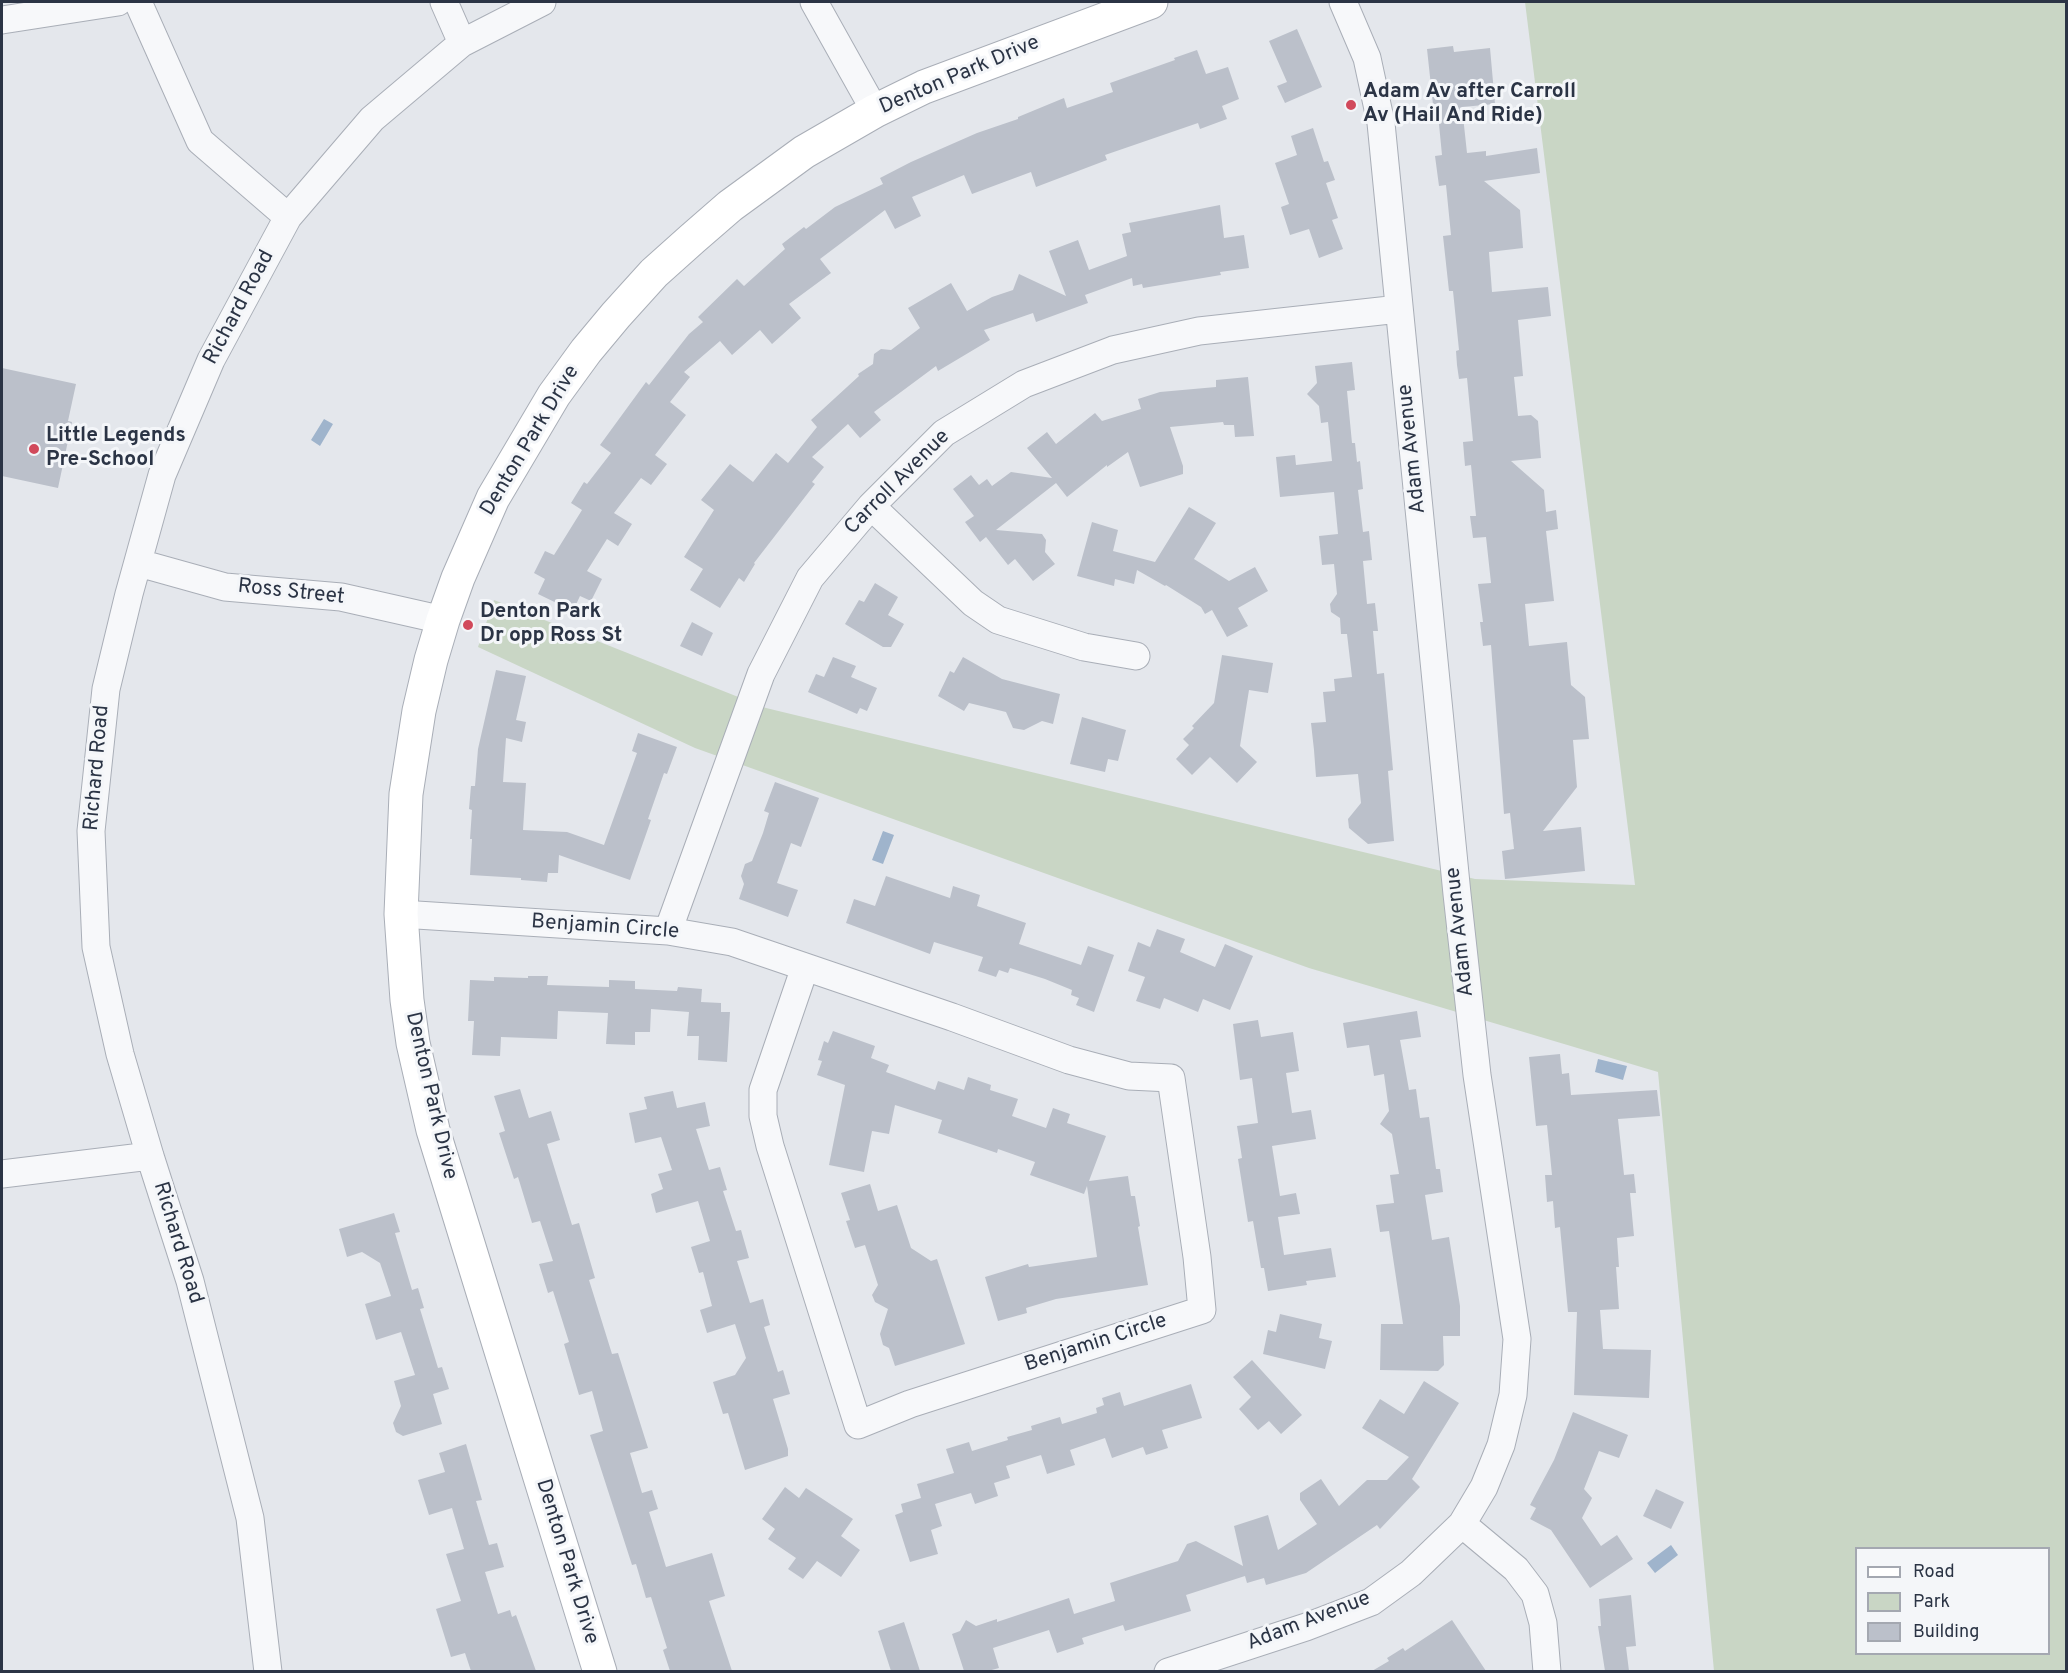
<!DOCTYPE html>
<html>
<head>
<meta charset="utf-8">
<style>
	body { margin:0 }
	#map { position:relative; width:2068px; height:1673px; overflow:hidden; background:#e4e7ec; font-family:Overpass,sans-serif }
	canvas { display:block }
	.frame { position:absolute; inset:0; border:3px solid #2b3445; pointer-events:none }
	.legend { position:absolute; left:1855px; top:1547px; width:195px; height:108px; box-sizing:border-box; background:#f4f6f9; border:2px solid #a4a8b1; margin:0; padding:8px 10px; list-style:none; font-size:18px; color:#2b3445 }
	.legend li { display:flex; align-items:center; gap:12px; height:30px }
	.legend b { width:30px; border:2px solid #a4a8b1 }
</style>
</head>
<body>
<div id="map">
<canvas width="2068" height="1673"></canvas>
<div class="frame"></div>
<ul class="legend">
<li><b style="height:8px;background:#fff"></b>Road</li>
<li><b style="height:16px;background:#c9d6c5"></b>Park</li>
<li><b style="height:16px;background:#bbc0ca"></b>Building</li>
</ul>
</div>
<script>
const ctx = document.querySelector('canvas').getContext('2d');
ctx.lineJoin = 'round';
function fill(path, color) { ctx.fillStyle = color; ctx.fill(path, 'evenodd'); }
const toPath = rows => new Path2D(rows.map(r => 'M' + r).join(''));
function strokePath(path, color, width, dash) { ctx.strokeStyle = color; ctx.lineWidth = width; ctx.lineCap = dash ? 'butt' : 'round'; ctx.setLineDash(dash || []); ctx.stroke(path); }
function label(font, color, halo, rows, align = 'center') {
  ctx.font = font + ' Overpass,sans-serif'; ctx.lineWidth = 6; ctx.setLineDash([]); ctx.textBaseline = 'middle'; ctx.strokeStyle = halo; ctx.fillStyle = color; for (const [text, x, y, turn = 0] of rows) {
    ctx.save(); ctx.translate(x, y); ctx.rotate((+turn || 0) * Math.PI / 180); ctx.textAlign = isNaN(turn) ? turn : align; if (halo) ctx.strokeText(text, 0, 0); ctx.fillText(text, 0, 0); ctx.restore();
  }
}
fill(toPath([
	[1525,2,2066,2,2066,1671,1714,1671,1658,1072,1309,968,695,748,478,647,494,600,766,708,1475,879,1635,885],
	[1856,1548,2048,1548,2048,1654,1856,1654]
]), '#c9d6c5');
fill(toPath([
	[324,419,333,424,320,446,311,440],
	[883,831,894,835,883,864,872,860],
	[1598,1059,1627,1066,1623,1080,1595,1072],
	[1671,1545,1678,1555,1655,1573,1647,1563]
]), '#9fb4cc');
fill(toPath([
	[1297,29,1322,87,1285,103,1277,86,1287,82,1269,41],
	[1453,46,1454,52,1490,48,1495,104,1462,107,1467,153,1486,151,1486,156,1537,148,1540,173,1484,181,1520,210,1523,248,1489,252,1492,292,1548,287,1551,316,1518,320,1523,376,1514,377,1518,416,1531,415,1538,421,1541,458,1511,461,1544,490,1546,512,1556,510,1558,529,1546,531,1554,601,1525,604,1529,646,1567,642,1571,685,1585,697,1589,739,1573,740,1577,787,1543,831,1581,827,1585,871,1505,879,1502,851,1514,849,1510,813,1504,814,1491,645,1483,646,1480,622,1483,622,1478,584,1491,583,1486,537,1473,538,1470,516,1476,516,1471,465,1465,466,1463,442,1473,441,1467,378,1459,379,1457,365,1456,351,1459,350,1453,291,1449,291,1443,236,1451,235,1446,185,1439,186,1435,156,1442,155,1438,114,1434,114,1427,49],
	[1197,50,1206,74,1228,67,1239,99,1222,106,1227,119,1200,129,1198,123,1105,155,1107,160,1036,187,1031,172,972,194,964,175,912,197,921,216,895,229,885,210,820,259,831,273,789,304,801,318,772,344,760,330,732,355,720,341,684,372,690,377,670,402,686,415,655,455,667,464,651,485,641,478,614,513,632,524,618,546,607,539,587,571,602,579,591,601,580,596,573,611,538,594,545,579,534,573,545,551,554,555,582,510,571,503,584,482,587,484,611,453,600,445,646,382,649,385,689,334,703,322,698,317,737,279,744,286,785,249,782,244,804,227,806,229,835,207,883,184,880,178,911,162,977,133,1018,119,1018,117,1064,98,1067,108,1113,92,1110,83,1175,60,1174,58],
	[1313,128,1324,162,1328,161,1335,180,1326,183,1338,218,1332,220,1343,249,1319,258,1309,229,1290,235,1281,207,1289,204,1275,163,1297,155,1291,136],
	[1220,205,1224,238,1244,235,1249,268,1220,272,1221,275,1143,288,1142,284,1133,286,1132,278,1085,295,1088,303,1036,322,1033,313,984,330,990,340,938,371,936,366,874,412,881,420,860,438,848,424,812,457,824,467,812,482,815,484,754,563,755,564,744,582,739,578,720,608,690,590,703,569,684,557,714,510,701,500,730,464,753,482,776,453,788,463,817,427,811,420,859,376,858,374,873,364,874,354,881,349,891,350,920,328,908,308,951,283,967,311,992,297,1013,290,1019,274,1066,296,1049,251,1078,240,1089,270,1127,256,1122,234,1131,232,1129,223],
	[1352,362,1355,390,1347,391,1352,443,1355,443,1357,462,1360,461,1363,489,1358,490,1363,532,1369,531,1372,560,1363,561,1367,604,1375,603,1378,631,1373,631,1377,674,1384,673,1393,770,1388,771,1394,841,1368,844,1349,828,1348,819,1361,803,1358,774,1316,777,1314,750,1311,723,1326,722,1323,692,1335,691,1334,679,1352,677,1347,634,1341,634,1340,618,1331,612,1330,604,1337,594,1334,564,1322,565,1319,536,1338,534,1334,492,1280,497,1276,457,1295,455,1296,465,1332,461,1328,422,1321,423,1319,406,1307,394,1317,383,1315,366],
	[2,368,76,384,68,421,72,422,58,488,2,476],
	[1248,377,1254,436,1235,437,1234,425,1224,425,1223,422,1170,427,1183,466,1183,474,1140,487,1128,452,1107,467,1107,465,1067,497,1056,483,996,530,1042,534,1046,540,1045,552,1055,564,1033,581,1015,559,1008,565,986,537,980,542,965,522,974,516,953,489,971,475,979,485,987,479,992,486,1011,472,1052,478,1027,448,1047,432,1056,444,1095,413,1102,421,1141,409,1138,399,1160,392,1216,387,1216,380],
	[1189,507,1216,523,1194,559,1229,581,1255,567,1268,591,1238,608,1248,626,1227,637,1212,610,1205,614,1201,607,1166,585,1165,586,1137,570,1134,584,1115,579,1114,586,1077,576,1092,522,1118,530,1113,551,1155,562],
	[875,583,898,597,888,615,904,624,891,647,883,647,845,624,859,600,864,602],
	[692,622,713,633,702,656,680,646],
	[1222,655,1273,663,1268,693,1249,690,1240,746,1257,762,1237,783,1210,757,1192,775,1176,759,1189,745,1183,739,1194,728,1192,726,1214,703],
	[833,657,856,666,851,677,877,688,867,711,860,708,857,714,808,692,816,674,824,677],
	[963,657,1002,679,1060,694,1053,724,1042,721,1024,730,1013,728,1006,712,969,703,964,711,938,696,950,671,954,673],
	[496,670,526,676,516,720,526,722,522,742,506,738,503,782,526,783,523,830,567,832,604,845,637,753,632,751,638,733,677,747,667,774,664,773,648,819,651,820,630,880,559,855,558,873,548,873,547,882,521,880,521,878,470,875,472,839,470,839,472,810,469,809,471,786,475,786,478,749],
	[1082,717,1126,730,1118,761,1108,759,1105,772,1070,764],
	[775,782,819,798,801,847,791,843,777,883,798,890,788,917,739,899,744,884,741,876,745,864,752,861,763,833,769,813,764,811],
	[886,876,950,898,953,886,980,895,977,906,1026,923,1019,944,1081,965,1088,946,1114,955,1094,1012,1076,1005,1079,998,1071,995,1072,990,1045,979,1010,968,1008,973,999,970,996,977,978,971,983,957,934,942,930,954,846,923,854,899,875,906],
	[1157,929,1185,939,1180,952,1215,967,1225,944,1253,956,1230,1010,1203,999,1198,1012,1164,998,1160,1009,1136,1001,1145,977,1128,971,1138,942,1150,947],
	[528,976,548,976,547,985,609,987,609,980,635,981,635,989,677,991,678,987,702,989,701,1002,721,1003,721,1012,730,1012,727,1062,698,1060,699,1036,687,1036,689,1012,651,1009,650,1032,635,1032,635,1045,606,1044,608,1013,558,1011,557,1039,501,1037,500,1056,472,1055,474,1021,468,1021,470,980,494,981,494,977,528,978],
	[1417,1011,1421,1037,1400,1040,1409,1090,1416,1089,1420,1118,1429,1117,1436,1169,1440,1169,1443,1192,1425,1195,1432,1240,1449,1237,1460,1306,1460,1336,1443,1336,1444,1365,1438,1371,1380,1370,1381,1324,1403,1324,1389,1231,1380,1232,1376,1205,1394,1203,1390,1175,1399,1174,1392,1134,1380,1124,1389,1111,1384,1074,1374,1076,1369,1045,1347,1048,1343,1023],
	[1258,1020,1261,1037,1293,1032,1299,1071,1286,1073,1292,1113,1311,1110,1316,1139,1272,1146,1280,1196,1296,1193,1300,1214,1278,1217,1284,1255,1331,1248,1336,1277,1306,1281,1307,1285,1268,1291,1264,1268,1261,1268,1253,1221,1248,1222,1238,1159,1242,1158,1237,1126,1258,1123,1252,1078,1240,1080,1233,1024],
	[833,1031,875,1046,871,1058,889,1065,886,1072,935,1090,938,1081,964,1090,968,1077,991,1085,990,1090,1018,1099,1012,1116,1046,1128,1053,1108,1070,1114,1067,1123,1106,1136,1089,1181,1128,1176,1131,1196,1135,1196,1140,1226,1138,1227,1148,1285,1056,1299,1026,1308,1027,1313,998,1321,985,1277,1028,1264,1029,1267,1097,1257,1087,1186,1084,1194,1030,1175,1035,1162,998,1149,997,1153,938,1133,942,1120,895,1105,889,1134,872,1131,864,1172,829,1165,845,1085,817,1075,822,1061,818,1060,824,1041,828,1043],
	[1560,1054,1562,1074,1569,1073,1571,1095,1657,1090,1660,1116,1618,1119,1624,1175,1634,1174,1636,1193,1630,1193,1634,1236,1617,1238,1619,1267,1616,1267,1619,1309,1600,1310,1603,1349,1651,1350,1649,1398,1574,1395,1577,1312,1568,1312,1560,1227,1555,1228,1553,1201,1547,1202,1545,1175,1552,1175,1547,1125,1536,1126,1529,1057],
	[520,1089,529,1118,551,1111,560,1140,547,1144,572,1225,579,1223,595,1278,589,1280,612,1354,618,1353,648,1448,630,1453,642,1493,652,1490,658,1509,649,1512,666,1567,712,1553,725,1596,709,1601,732,1671,670,1671,663,1650,667,1648,651,1597,646,1598,636,1564,632,1565,590,1435,603,1431,592,1391,579,1395,564,1344,569,1342,553,1291,548,1293,539,1264,553,1261,540,1221,532,1223,518,1177,514,1179,499,1133,505,1131,494,1096],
	[673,1091,677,1108,705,1102,710,1126,696,1129,709,1170,720,1167,727,1190,723,1191,736,1231,741,1230,749,1258,737,1261,750,1303,763,1299,770,1325,764,1327,778,1372,783,1370,790,1394,773,1399,788,1449,788,1456,745,1470,728,1413,723,1414,713,1382,735,1375,746,1358,735,1324,707,1333,700,1310,712,1306,703,1272,699,1273,691,1247,710,1241,698,1201,656,1213,651,1194,663,1189,658,1174,672,1170,661,1137,635,1143,629,1113,647,1109,644,1097],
	[870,1184,878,1211,897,1205,911,1248,931,1261,937,1259,965,1344,895,1366,889,1348,883,1345,880,1334,888,1309,875,1302,872,1295,878,1285,865,1245,855,1248,846,1221,850,1220,841,1193],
	[394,1213,400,1232,395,1233,412,1290,418,1288,424,1308,420,1309,438,1368,442,1367,449,1389,433,1394,442,1424,403,1436,396,1432,393,1423,401,1406,394,1381,415,1375,401,1332,376,1340,365,1304,391,1296,380,1263,362,1252,347,1257,339,1229],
	[1280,1314,1322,1324,1319,1338,1332,1341,1325,1369,1263,1354,1268,1330,1276,1332],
	[1252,1360,1302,1415,1281,1434,1269,1421,1258,1430,1239,1409,1251,1397,1233,1377],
	[1424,1381,1459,1403,1412,1479,1420,1487,1380,1529,1377,1525,1306,1573,1266,1585,1264,1578,1247,1583,1245,1576,1186,1595,1191,1611,1125,1631,1123,1625,1082,1638,1084,1644,1057,1653,1049,1630,993,1648,999,1668,988,1671,964,1671,952,1634,960,1631,966,1620,976,1626,997,1619,997,1622,1069,1598,1074,1614,1115,1601,1110,1583,1178,1561,1187,1544,1196,1541,1243,1566,1234,1526,1268,1515,1278,1550,1317,1524,1300,1500,1300,1493,1321,1479,1339,1506,1367,1480,1387,1480,1409,1457,1362,1428,1380,1399,1404,1414],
	[1191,1384,1202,1418,1162,1430,1168,1448,1146,1455,1143,1447,1112,1458,1105,1438,1070,1450,1075,1465,1047,1474,1041,1455,1006,1466,1010,1478,994,1483,998,1496,975,1504,971,1493,935,1504,942,1526,931,1530,938,1554,910,1562,895,1515,903,1512,901,1504,921,1498,917,1484,954,1473,946,1449,969,1442,972,1451,1008,1440,1007,1437,1032,1430,1031,1426,1060,1417,1062,1424,1097,1413,1096,1408,1104,1405,1102,1398,1120,1392,1124,1406],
	[1573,1412,1628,1435,1619,1458,1599,1451,1584,1489,1592,1498,1582,1518,1601,1546,1617,1535,1633,1559,1590,1588,1551,1530,1530,1519,1536,1508,1530,1505,1554,1460],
	[466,1444,482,1500,476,1501,489,1545,497,1543,504,1567,485,1572,498,1614,510,1610,512,1617,516,1615,536,1671,471,1671,465,1653,451,1657,436,1609,461,1601,446,1554,464,1549,452,1508,429,1515,418,1480,445,1472,439,1453],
	[785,1487,799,1498,806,1488,853,1519,841,1536,860,1550,841,1577,817,1561,803,1579,788,1569,796,1558,768,1539,775,1529,762,1519],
	[1656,1489,1684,1502,1671,1529,1643,1516],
	[1631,1595,1636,1646,1626,1647,1629,1671,1605,1671,1598,1626,1601,1626,1599,1599],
	[1452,1620,1486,1671,1372,1671,1389,1661,1387,1658,1403,1648,1405,1651],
	[904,1622,920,1671,891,1671,878,1631]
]), '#bbc0ca');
const minor = toPath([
	[138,2,200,141,288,217],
	[444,2,462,43],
	[814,2,875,111],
	[2,20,118,2],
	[871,506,973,603,998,620,1084,647,1136,656],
	[139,563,225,587,341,597,443,620],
	[401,914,668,931,732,942,952,1017,1069,1060,1129,1076,1171,1078,1197,1257,1202,1310,910,1404,858,1425,770,1146,763,1116,763,1090,805,967],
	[668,931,761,674,810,578,871,506,944,433,1024,384,1113,350,1199,331,1399,309],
	[2,1174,150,1156],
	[1462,1524,1516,1569,1535,1594,1543,1623,1547,1672],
	[268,1672,250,1518,190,1281,150,1156,120,1054,96,947,91,831,106,689,129,594,162,475,211,360,288,217,372,119,462,43,542,2],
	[1168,1672,1306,1627,1371,1602,1411,1573,1462,1524,1484,1487,1501,1445,1513,1395,1517,1339,1477,1075,1457,894,1381,123,1367,58,1343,2]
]);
const secondary = toPath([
	[600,1672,433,1130,413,1043,407,1000,401,914,406,794,419,711,431,660,443,620,458,578,493,498,554,395,586,351,616,315,654,273,692,239,730,206,804,152,875,111,924,87,1151,2]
]);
strokePath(minor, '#a9aeb7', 29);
strokePath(secondary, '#a9aeb7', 35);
strokePath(minor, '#f7f8fa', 27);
strokePath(secondary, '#fff', 33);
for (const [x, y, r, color] of [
	[1351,105,6,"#d1495b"],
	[34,449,6,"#d1495b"],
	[468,625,6,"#d1495b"]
]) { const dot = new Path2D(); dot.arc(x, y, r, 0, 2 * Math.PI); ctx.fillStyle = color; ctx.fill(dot); strokePath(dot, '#f4f6f9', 2); }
label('21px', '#2b3445', '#f4f6f9', [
	["Denton Park Drive",960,76,-23],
	["Richard Road",240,308,-62],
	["Denton Park Drive",531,441,-59],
	["Adam Avenue",1413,449,-96],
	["Carroll Avenue",898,483,-45],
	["Ross Street",291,593,6],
	["Richard Road",98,768,-85],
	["Benjamin Circle",605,928,4],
	["Adam Avenue",1461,932,-96],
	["Denton Park Drive",430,1096,77],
	["Richard Road",177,1243,73],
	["Benjamin Circle",1096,1344,-18],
	["Denton Park Drive",566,1562,73],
	["Adam Avenue",1309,1622,-21]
]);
label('bold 21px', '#2b3445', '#f4f6f9', [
	["Adam Av after Carroll",1363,93],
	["Av (Hail And Ride)",1363,117],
	["Little Legends",46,437],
	["Pre-School",46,461],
	["Denton Park",480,613],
	["Dr opp Ross St",480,637]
], 'left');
</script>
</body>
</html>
